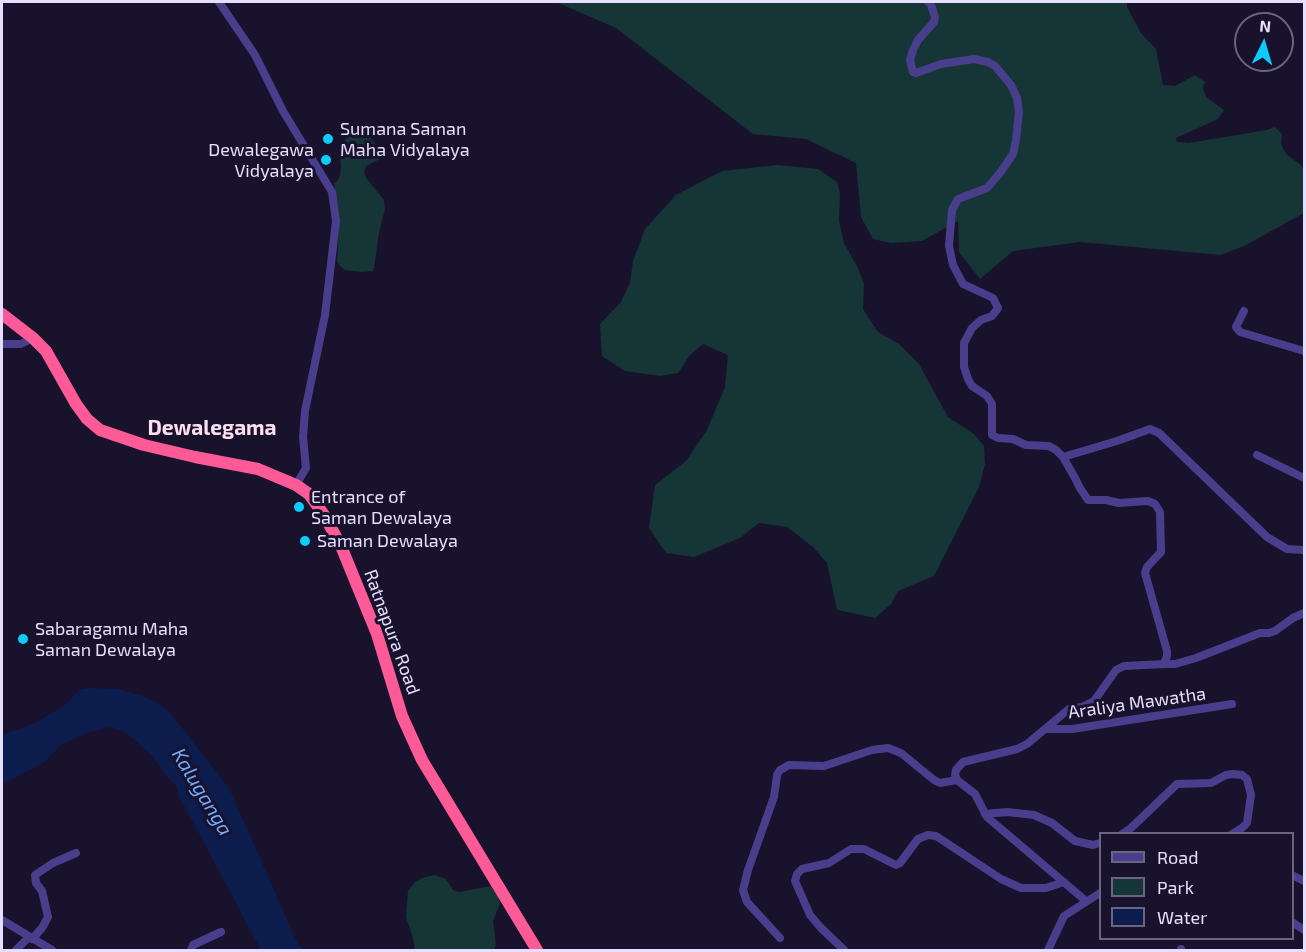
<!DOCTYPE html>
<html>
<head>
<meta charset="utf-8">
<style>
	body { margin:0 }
	#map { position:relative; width:1306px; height:952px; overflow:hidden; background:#19122d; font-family:"Exo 2",sans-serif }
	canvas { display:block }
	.frame { position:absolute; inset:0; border:3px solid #e5deff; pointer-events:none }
	.legend { position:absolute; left:1099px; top:832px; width:195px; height:108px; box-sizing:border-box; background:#19122d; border:2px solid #6b6481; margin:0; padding:8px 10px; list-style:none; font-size:18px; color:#e5deff }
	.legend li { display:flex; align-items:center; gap:12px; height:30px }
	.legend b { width:30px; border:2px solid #6b6481 }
	.north { position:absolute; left:1234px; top:12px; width:60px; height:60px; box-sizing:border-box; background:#19122d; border:2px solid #6b6481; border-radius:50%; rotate:5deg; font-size:16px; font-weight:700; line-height:24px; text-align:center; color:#e5deff }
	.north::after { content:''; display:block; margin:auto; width:21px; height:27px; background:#0ccbfd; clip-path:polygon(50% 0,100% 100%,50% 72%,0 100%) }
</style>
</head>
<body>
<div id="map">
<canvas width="1306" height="952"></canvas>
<div class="frame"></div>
<ul class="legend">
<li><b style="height:8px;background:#493e8b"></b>Road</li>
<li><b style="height:16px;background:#153537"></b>Park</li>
<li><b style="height:16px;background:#0c1c4c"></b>Water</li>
</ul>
<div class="north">N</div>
</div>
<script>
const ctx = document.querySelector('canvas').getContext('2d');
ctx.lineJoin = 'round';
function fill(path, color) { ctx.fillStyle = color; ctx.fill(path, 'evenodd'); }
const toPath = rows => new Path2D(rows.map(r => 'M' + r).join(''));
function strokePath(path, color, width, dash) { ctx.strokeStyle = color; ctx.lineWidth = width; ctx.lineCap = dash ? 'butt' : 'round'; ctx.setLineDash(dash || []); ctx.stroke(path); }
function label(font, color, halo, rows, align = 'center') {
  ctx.font = font + ' "Exo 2",sans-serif'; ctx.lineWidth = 6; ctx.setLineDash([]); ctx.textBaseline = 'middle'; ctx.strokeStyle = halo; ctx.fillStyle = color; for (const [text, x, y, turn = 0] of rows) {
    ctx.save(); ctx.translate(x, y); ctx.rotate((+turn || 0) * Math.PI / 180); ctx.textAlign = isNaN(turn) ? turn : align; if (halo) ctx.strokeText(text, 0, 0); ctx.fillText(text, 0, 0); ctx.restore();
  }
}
fill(toPath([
	[556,2,1127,2,1127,7,1141,33,1156,49,1163,85,1175,86,1195,75,1205,82,1203,88,1206,97,1224,110,1218,119,1176,138,1177,142,1189,143,1267,130,1275,127,1282,134,1281,144,1286,154,1301,165,1304,170,1304,213,1246,245,1221,255,1080,242,1013,251,980,279,959,252,958,221,922,241,891,243,873,239,861,217,856,163,806,139,753,134,616,28],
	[367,130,372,140,383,152,382,158,366,166,364,172,366,178,384,200,385,209,379,233,374,268,373,271,362,272,345,270,340,266,337,262,339,216,334,183,338,180,340,175,341,165,339,153,344,141,352,134],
	[777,165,818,169,837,182,840,193,839,221,844,243,858,268,864,284,863,309,878,332,899,344,919,364,948,417,974,434,984,446,985,464,979,487,934,576,898,591,891,604,875,618,837,610,827,563,813,547,787,527,759,523,740,538,694,557,666,553,649,528,655,485,686,461,707,430,725,387,728,355,703,344,690,355,678,373,660,376,625,371,602,356,600,324,621,302,630,283,633,261,645,229,676,195,722,171],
	[434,875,446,879,453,890,459,892,491,886,498,896,500,904,493,921,496,945,494,950,415,950,413,938,406,917,408,891,415,882,422,878]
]), '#153537');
fill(toPath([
	[93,688,118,689,143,696,158,703,169,712,179,724,229,788,297,942,303,950,261,950,178,794,176,785,165,775,153,756,125,732,110,727,87,733,61,745,43,763,2,785,2,735,35,723,64,706,76,693,82,689]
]), '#0c1c4c');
strokePath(toPath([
	[219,2,255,55,283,111,332,192,336,221,325,315,305,411,303,437,306,468,296,485],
	[928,2,931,5,935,17,934,22,918,40,913,50,910,60,913,72,916,73,941,64,974,59,988,62,995,66,1011,85,1017,98,1019,112,1016,140,1013,154,1000,173,987,188,958,199,952,210,949,246,953,265,963,284,993,298,998,308,992,316,981,320,972,328,964,343,964,367,968,379,972,386,987,396,992,404,992,435,998,438,1013,439,1026,445,1049,446,1056,450,1063,457,1075,478,1080,488,1088,500,1106,500,1119,503,1148,501,1155,504,1160,512,1161,552,1147,567,1145,573,1167,651,1167,656,1164,664,1124,666,1116,670,1094,701,1082,707,1069,709,1027,744,1017,749,963,762,956,770,955,775,957,780,975,794,987,817,1086,901],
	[1244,311,1236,327,1240,332,1304,351],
	[2,344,21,344,33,338],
	[1257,455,1304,478],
	[1063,457,1117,441,1150,429,1159,433,1267,537,1287,549,1304,550],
	[1164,664,1175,664,1196,658,1260,633,1269,633,1275,631,1293,618,1304,613],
	[1045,729,1072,729,1232,704],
	[985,814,1007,812,1034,815,1052,823,1075,841,1093,845,1100,843],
	[1122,834,1131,828,1177,784,1211,783,1226,775,1232,774,1242,775,1247,779,1251,795,1247,823,1242,828,1232,834],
	[1292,875,1304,881],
	[2,920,52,950],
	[1292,922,1304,930],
	[780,938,747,902,743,890,748,870,774,797,777,775,780,770,789,765,824,766,872,750,888,748,901,753,934,780,940,783,957,780],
	[32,939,42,928,48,917,42,891,36,883,35,875,53,863,76,853],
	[1181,949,1181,950],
	[16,950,29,937],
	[191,950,193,945,221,932],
	[844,950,820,927,810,915,795,881,797,874,802,869,829,863,851,849,864,849,896,865,900,863,918,839,928,835,936,836,1001,879,1021,888,1046,888,1064,882],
	[1048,950,1064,916,1100,893]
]), '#493e8b', 8);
strokePath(toPath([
	[2,314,33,338,46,351,76,404,87,419,100,430,144,445,195,457,258,469,296,485,309,494,324,515,341,546,377,634,402,716,422,760,537,950]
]), '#fe5a97', 12);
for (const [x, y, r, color] of [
	[328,139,6,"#0ccbfd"],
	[326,160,6,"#0ccbfd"],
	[299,507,6,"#0ccbfd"],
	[305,541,6,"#0ccbfd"],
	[23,639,6,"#0ccbfd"]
]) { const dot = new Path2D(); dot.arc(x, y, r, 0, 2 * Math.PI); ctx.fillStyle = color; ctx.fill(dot); strokePath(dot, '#19122d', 2); }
label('18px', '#e5deff', '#19122d', [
	["Sumana Saman",340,129],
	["Maha Vidyalaya",340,150],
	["Dewalegawa",314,150,"right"],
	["Vidyalaya",314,171,"right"],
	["Entrance of",311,497],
	["Saman Dewalaya",311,518],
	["Saman Dewalaya",317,541],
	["Sabaragamu Maha",35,629],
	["Saman Dewalaya",35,650]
], 'left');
label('18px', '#e5deff', '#19122d', [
	["Ratnapura Road",392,632,70],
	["Araliya Mawatha",1137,703,-8]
]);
label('italic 20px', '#6dabfe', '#19122d', [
	["Kaluganga",202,792,59]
]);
label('bold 21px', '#ffe0f0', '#19122d', [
	["Dewalegama",212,428]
]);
</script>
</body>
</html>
